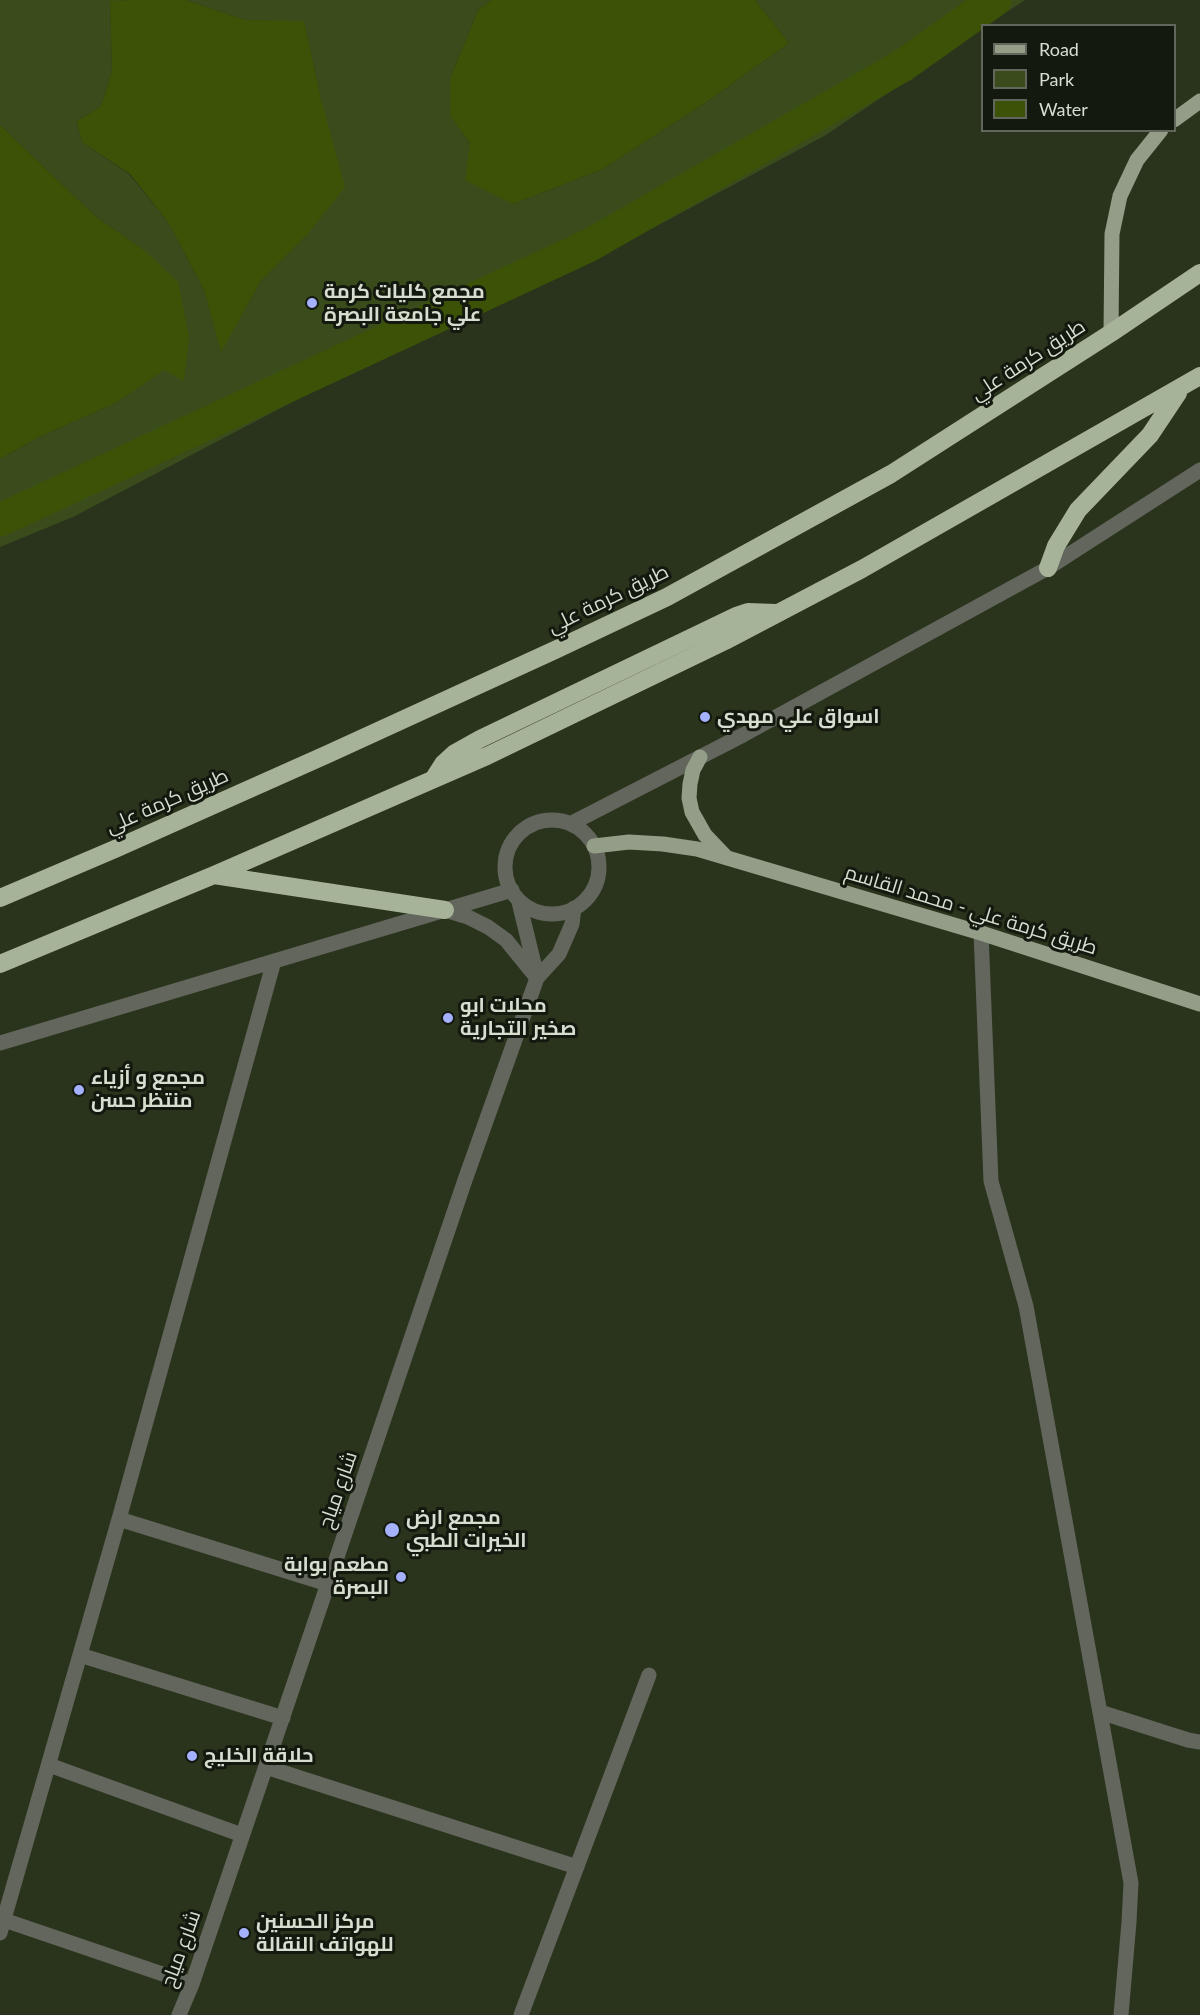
<!DOCTYPE html>
<html>
<head>
<meta charset="utf-8">
<style>
	body { margin:0 }
	#map { position:relative; width:1200px; height:2015px; overflow:hidden; background:#2a331c; font-family:Lato,sans-serif }
	canvas { display:block }
	.legend { position:absolute; left:981px; top:24px; width:195px; height:108px; box-sizing:border-box; background:#14190f; border:2px solid #62675c; margin:0; padding:8px 10px; list-style:none; font-size:18px; color:#d7ddcf }
	.legend li { display:flex; align-items:center; gap:12px; height:30px }
	.legend b { width:30px; border:2px solid #62675c }
</style>
</head>
<body>
<div id="map">
<canvas width="1200" height="2015"></canvas>
<ul class="legend">
<li><b style="height:8px;background:#939d87"></b>Road</li>
<li><b style="height:16px;background:#3a4c1b"></b>Park</li>
<li><b style="height:16px;background:#3c5307"></b>Water</li>
</ul>
</div>
<script>
const ctx = document.querySelector('canvas').getContext('2d');
ctx.lineJoin = 'round';
function fill(path, color) { ctx.fillStyle = color; ctx.fill(path, 'evenodd'); }
const toPath = rows => new Path2D(rows.map(r => 'M' + r).join(''));
function strokePath(path, color, width, dash) { ctx.strokeStyle = color; ctx.lineWidth = width; ctx.lineCap = dash ? 'butt' : 'round'; ctx.setLineDash(dash || []); ctx.stroke(path); }
function label(font, color, halo, rows, align = 'center') {
  ctx.font = font + ' Lato,Cairo,sans-serif'; ctx.lineWidth = 6; ctx.setLineDash([]); ctx.textBaseline = 'middle'; ctx.strokeStyle = halo; ctx.fillStyle = color; for (const [text, x, y, turn = 0] of rows) {
    ctx.save(); ctx.translate(x, y); ctx.rotate((+turn || 0) * Math.PI / 180); ctx.textAlign = isNaN(turn) ? turn : align; if (halo) ctx.strokeText(text, 0, 0); ctx.fillText(text, 0, 0); ctx.restore();
  }
}
fill(toPath([
	[0,0,130,0,110,2,112,71,101,106,77,121,82,142,129,174,168,222,204,290,221,351,261,281,307,235,322,103,304,22,245,20,186,0,491,0,478,10,450,79,450,115,513,204,603,169,705,103,789,43,755,0,1025,0,987,25,982,26,982,29,826,135,575,270,302,397,73,517,0,547,0,459,39,437,116,403,164,369,144,250,95,216,0,125]
]), '#3a4c1b');
fill(toPath([
	[130,0,186,0,245,20,304,21,322,103,345,187,307,235,261,281,221,352,204,290,168,222,130,174,82,142,77,121,101,106,112,71,110,1],
	[491,0,755,0,789,43,705,103,603,169,513,204,465,180,470,143,450,116,450,79,478,10],
	[0,125,95,216,144,250,178,282,189,336,184,381,164,370,116,403,39,437,0,459]
]), '#3c5307');
strokePath(toPath([
	[0,520,590,245,902,66,995,0]
]), '#3c5307', 33);
strokePath(toPath([
	'505 867a47 47 0 1 1 94 0a47 47 0 1 1-94 0Z',
	[572,823,743,735,1048,568,1200,470],
	[519,902,536,972],
	[445,910,468,917,488,927,506,940,537,978],
	[981,933,991,1181,1026,1306,1131,1883,1129,1922,1121,2015],
	[0,1043,512,890],
	[119,1519,328,1584],
	[80,1655,283,1718],
	[1100,1712,1188,1740,1200,1742],
	[49,1765,242,1835],
	[266,1767,577,1867],
	[4,1920,192,1984],
	[0,1933,119,1519,274,961],
	[179,2015,192,1984,465,1180,537,978,559,954,572,924,574,908],
	[521,2015,649,1675]
]), '#62665c', 15);
strokePath(toPath([
	[1174,120,1200,101],
	[1111,333,1112,234,1120,196,1137,160,1161,130],
	[700,757,693,770,690,784,689,798,692,812,705,835,727,858],
	[594,846,629,842,663,844,697,849,981,933,1200,1004]
]), '#939d87', 15);
strokePath(toPath([
	[1048,568,1056,546,1078,510,1150,435,1178,393],
	[434,778,443,764,455,753,480,739,736,616,748,612,776,613],
	[214,875,445,910],
	[0,898,115,849,328,754,555,650,667,597,891,474,1111,333,1200,273],
	[0,964,214,875,487,756,725,641,862,569,1200,376]
]), '#a7b398', 18);
for (const [x, y, r, color] of [
	[312,303,6,"#a5b1fc"],
	[705,717,6,"#a5b1fc"],
	[448,1018,6,"#a5b1fc"],
	[79,1090,6,"#a5b1fc"],
	[392,1530,8,"#a5b1fc"],
	[401,1577,6,"#a5b1fc"],
	[192,1756,6,"#a5b1fc"],
	[244,1933,6,"#a5b1fc"]
]) { const dot = new Path2D(); dot.arc(x, y, r, 0, 2 * Math.PI); ctx.fillStyle = color; ctx.fill(dot); strokePath(dot, '#14190f', 2); }
label('bold 20px', '#d7ddcf', '#14190f', [
	["مجمع كليات كرمة",324,292],
	["علي جامعة البصرة",324,315],
	["اسواق علي مهدي",717,717],
	["محلات ابو",460,1006],
	["صخير التجارية",460,1029],
	["مجمع و أزياء",91,1078],
	["منتظر حسن",91,1101],
	["مجمع ارض",406,1518],
	["الخيرات الطبي",406,1541],
	["مطعم بوابة",389,1565,"right"],
	["البصرة",389,1588,"right"],
	["حلاقة الخليج",204,1756],
	["مركز الحسنين",256,1922],
	["للهواتف النقالة",256,1945]
], 'left');
label('20px', '#d7ddcf', '#14190f', [
	["طريق كرمة علي",1028,360,-33],
	["طريق كرمة علي",608,599,-26],
	["طريق كرمة علي",167,801,-24],
	["طريق كرمة علي - محمد القاسم",971,910,17],
	["شارع مياح",338,1490,-71],
	["شارع مياح",181,1949,-70]
]);
</script>
</body>
</html>
